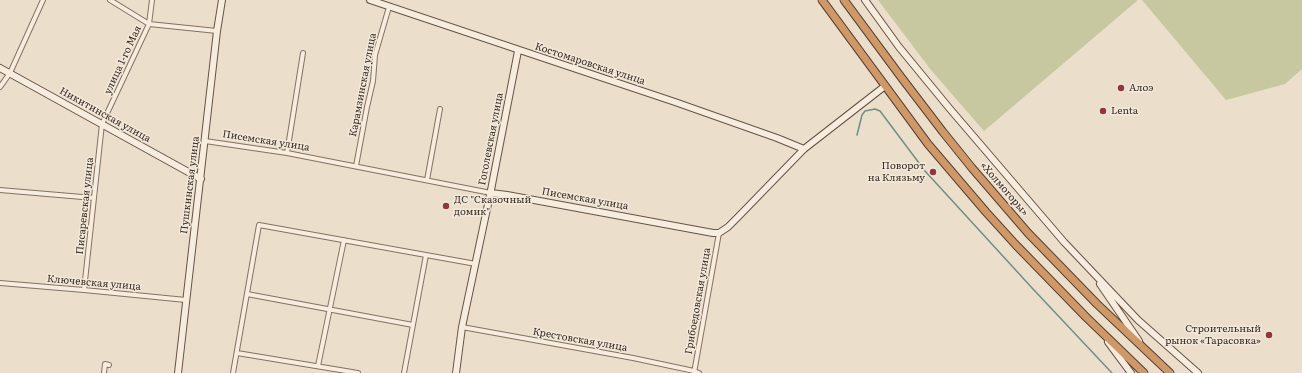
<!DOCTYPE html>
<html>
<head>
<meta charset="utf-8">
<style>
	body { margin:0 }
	canvas { display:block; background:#ebdecb }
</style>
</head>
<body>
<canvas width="1302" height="373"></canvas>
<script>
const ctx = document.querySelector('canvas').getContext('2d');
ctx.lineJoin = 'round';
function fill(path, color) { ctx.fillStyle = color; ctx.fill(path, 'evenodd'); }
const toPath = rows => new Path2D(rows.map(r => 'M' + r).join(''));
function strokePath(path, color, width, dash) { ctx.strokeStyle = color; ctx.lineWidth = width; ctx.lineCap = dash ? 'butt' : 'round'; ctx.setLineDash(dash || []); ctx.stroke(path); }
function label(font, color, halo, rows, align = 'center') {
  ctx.font = font + ' Literata,serif'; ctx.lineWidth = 3; ctx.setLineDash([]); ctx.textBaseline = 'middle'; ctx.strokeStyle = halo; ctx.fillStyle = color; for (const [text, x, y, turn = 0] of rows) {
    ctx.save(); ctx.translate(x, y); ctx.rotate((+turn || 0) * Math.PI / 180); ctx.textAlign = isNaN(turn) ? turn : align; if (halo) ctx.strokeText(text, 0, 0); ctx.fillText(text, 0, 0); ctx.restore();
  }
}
fill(toPath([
	[878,0,1138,0,984,131,931,70],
	[1142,0,1302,0,1302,69,1285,84,1226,100]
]), '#c7c8a0');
strokePath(toPath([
	[857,135,862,115,865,111,875,109,880,111,925,171,1033,289,1112,373]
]), '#728e84', 1.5);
const street = toPath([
	[110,0,149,24,217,31],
	[0,87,10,73,43,0],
	[205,141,287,153,491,193],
	[287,153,303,53],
	[356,166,367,107,373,81,375,55,389,7],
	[427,180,440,109],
	[0,190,94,198],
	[0,283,84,290,186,300],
	[84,290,102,124,149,24,152,0],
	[247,294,413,325],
	[462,327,633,358,694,371,699,373],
	[237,353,358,373],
	[318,366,344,240],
	[104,373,105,364,109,365],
	[233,373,259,225,476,264],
	[404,373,426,255],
	[694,373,719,233]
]);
const secondary = toPath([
	[370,0,675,102,777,138,804,149],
	[865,0,899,47,950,109,1064,242,1138,320,1198,373],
	[0,68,201,179],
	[491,193,507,195,713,233,719,233,728,227,738,217,804,149,885,86],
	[1100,284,1139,341],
	[1108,342,1131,373],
	[178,373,217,31,222,0],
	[456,373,462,327,491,190,518,51]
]);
const highway = toPath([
	[822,0,928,144,986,212,1015,244,1086,317,1144,373],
	[844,0,901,77,943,132,972,168,1028,233,1097,304,1170,373]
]);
strokePath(street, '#867161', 6);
strokePath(secondary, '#685344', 8);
strokePath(highway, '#554034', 9);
strokePath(street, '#f6edde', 4);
strokePath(secondary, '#f6edde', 6);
strokePath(highway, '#d09866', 7);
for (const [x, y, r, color] of [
	[1121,88,4,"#8f363f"],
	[1103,111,4,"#8f363f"],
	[933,172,4,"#8f363f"],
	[446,206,4,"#8f363f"],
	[1269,335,4,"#8f363f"]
]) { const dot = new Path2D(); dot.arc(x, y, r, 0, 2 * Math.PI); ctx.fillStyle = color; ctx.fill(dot); strokePath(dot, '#f3e9da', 1.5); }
label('10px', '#382b22', '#f3e9da', [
	["улица 1-го Мая",123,60,-65],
	["Костомаровская улица",590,64,18],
	["Карамзинская улица",363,85,-79],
	["Никитинская улица",105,115,29],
	["Гоголевская улица",491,139,-79],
	["Писемская улица",266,141,9],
	["Пушкинская улица",190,185,-83],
	["«Холмогоры»",1004,189,49],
	["Писемская улица",585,199,10],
	["Писаревская улица",85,206,-84],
	["Ключевская улица",94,283,5],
	["Грибоедовская улица",698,301,-80],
	["Крестовская улица",580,340,10]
]);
label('10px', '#382b22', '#f3e9da', [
	["Алоэ",1129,88],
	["Lenta",1111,111],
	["Поворот",925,166,"right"],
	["на Клязьму",925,178,"right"],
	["ДС \"Сказочный",454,200],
	["домик\"",454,212],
	["Строительный",1261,329,"right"],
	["рынок «Тарасовка»",1261,341,"right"]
], 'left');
</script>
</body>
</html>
